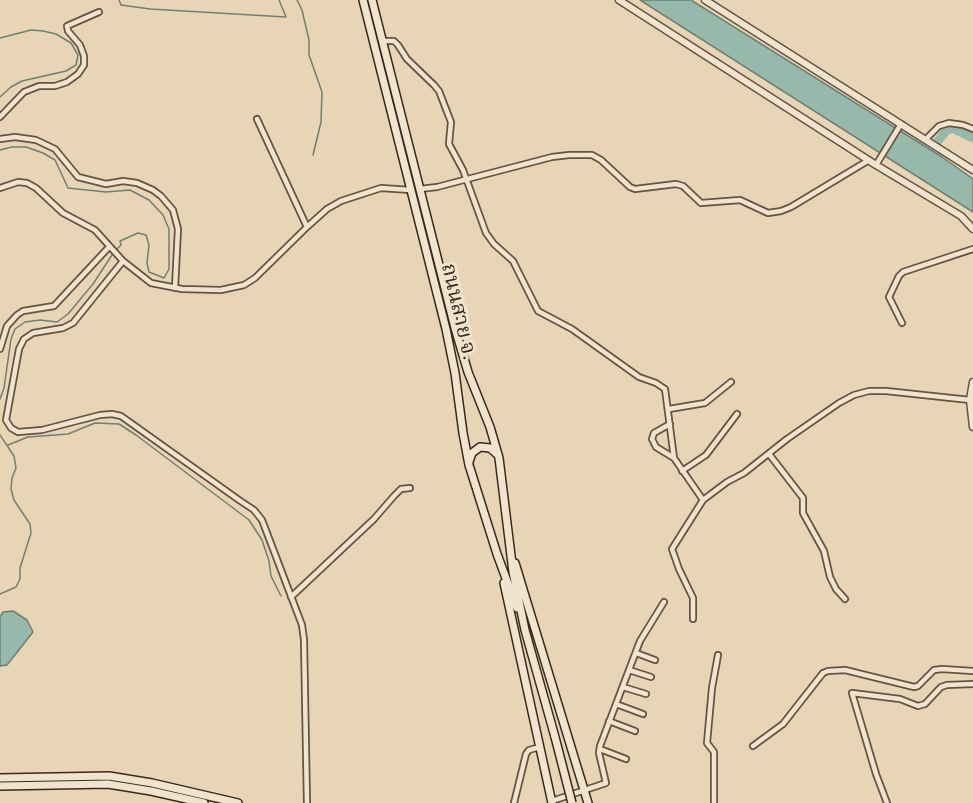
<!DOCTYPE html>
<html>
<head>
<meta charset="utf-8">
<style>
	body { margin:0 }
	canvas { display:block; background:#e8d5b5 }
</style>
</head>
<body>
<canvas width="973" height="803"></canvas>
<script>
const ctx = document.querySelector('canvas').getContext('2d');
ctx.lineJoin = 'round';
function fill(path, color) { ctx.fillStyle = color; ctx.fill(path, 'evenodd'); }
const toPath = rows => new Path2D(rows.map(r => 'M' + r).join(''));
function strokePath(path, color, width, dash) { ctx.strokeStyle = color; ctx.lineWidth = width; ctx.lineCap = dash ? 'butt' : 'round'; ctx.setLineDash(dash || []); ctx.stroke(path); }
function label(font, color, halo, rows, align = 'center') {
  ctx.font = font + ' Alegreya,"Noto Serif Thai",serif'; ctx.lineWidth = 6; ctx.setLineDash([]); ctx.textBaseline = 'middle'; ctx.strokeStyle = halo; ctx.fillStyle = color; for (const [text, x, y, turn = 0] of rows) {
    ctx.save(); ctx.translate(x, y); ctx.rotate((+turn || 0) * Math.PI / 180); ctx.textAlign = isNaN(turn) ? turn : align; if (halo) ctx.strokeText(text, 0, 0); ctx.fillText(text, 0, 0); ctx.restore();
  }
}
const water = toPath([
	[640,0,691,0,942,157,973,179,973,212,640,0],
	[13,611,27,620,33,632,7,665,0,666,0,617,3,612,13,611]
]);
fill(water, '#97b9ac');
strokePath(water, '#717f73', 1.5);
strokePath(toPath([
	[119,0,121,5,150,9,286,17,279,0],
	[297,0,302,10,309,40,309,55,322,92,321,122,313,155],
	[0,38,31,30,43,31,56,34,71,43,78,55,76,65,66,71,22,81,11,87,0,97],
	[0,150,12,147,26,147,43,153,55,160,68,188,106,192,130,190,149,200,163,215,169,229,169,269,164,278,149,272,147,263,149,245,146,235,138,233,120,241,121,245,117,249],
	[0,399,4,388,11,339,15,329,25,322,40,320,57,322,68,314,93,284,112,255],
	[0,435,14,456,16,468,12,478,11,489,14,500,30,524,31,533,20,568,20,579,16,587,0,594],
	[8,445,28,437,68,434,95,423,119,424,136,435,249,520,262,540,269,561,271,576,281,596]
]), '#717f73', 1.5);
strokePath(toPath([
	[938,141,946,131,952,128,973,138]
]), '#97b9ac', 9);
const minor = toPath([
	[382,41,394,41,398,45,407,59,434,85,439,91,451,122,449,144,463,170,486,233,494,244,513,261,538,311,572,329,639,377,656,383,665,389,674,458,703,500],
	[0,117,24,92,39,86,55,86,67,82,78,74,84,65,84,56,80,45,68,31,67,26,99,12],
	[257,119,307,227],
	[0,139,15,137,36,140,55,149,78,177,106,184,123,181,137,183,153,190,161,196,173,210,178,229,175,288],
	[925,140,939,126,949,123,963,125,973,129],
	[876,165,901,124],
	[0,188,18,182,27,183,36,188,63,213,95,230,123,261,151,283,182,289,221,290,244,285,255,278,307,227,327,209,341,201,381,188,411,190],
	[420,189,437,187,552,157,569,155,592,155,601,160,630,187,635,189,676,184,683,186,701,203,740,200,768,213,781,211,791,207,869,160],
	[123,261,73,323,63,328,33,333,24,339,19,349,6,420,11,428,18,432,42,430,100,415,112,414,121,416,239,500,254,510,262,520,302,625,304,640,307,803],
	[902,323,889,297,899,276,903,272,973,249],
	[0,349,7,326,17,315,23,311,54,306,109,247],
	[669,409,705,403,731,382],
	[670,424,654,433,652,439,656,447,674,458],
	[769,454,803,498,803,513,824,551,830,577,836,589,845,599],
	[682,471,706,455,737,414],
	[291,597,374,519,394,496,401,489,410,488],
	[693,619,693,598,679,569,672,549,703,500,727,482,744,473,787,439,839,403,854,395,869,391,886,391,970,400],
	[636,653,655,660],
	[629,670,651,677],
	[623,687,646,694],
	[616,704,643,714],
	[609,721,635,731],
	[753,746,783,724,823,673,828,671,845,670,914,687,918,686,934,670,942,669,973,671],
	[600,749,626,759],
	[552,801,606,783,599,753,600,746,640,641,664,602],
	[514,803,526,754,529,750,540,747],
	[714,803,714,752,707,743,712,688,718,655],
	[887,803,876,774,852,693,900,699,918,706,925,704,941,687,947,685,973,684]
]);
const tertiary = toPath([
	[619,0,876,165,961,216,973,229],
	[705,0,973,170],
	[973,382,970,400,973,427]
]);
const secondary = toPath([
	[363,0,446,329,455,373,463,433,469,465,497,554,517,608],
	[372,0,455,328,468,372,490,427,499,458,513,572,525,630,555,737],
	[469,462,472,453,480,447,490,448,497,454],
	[515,563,588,803],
	[504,583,552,803],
	[0,778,109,776,152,783,238,803],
	[0,786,108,784,151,791,204,803]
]);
strokePath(minor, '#655443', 8);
strokePath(tertiary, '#655443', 9);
strokePath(secondary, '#39291d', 10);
strokePath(minor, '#f0e4cf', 4.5);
strokePath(tertiary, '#f0e4cf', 6);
strokePath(secondary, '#f0e4cf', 7);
const secondaryBridge = toPath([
	[555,737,572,803]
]);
strokePath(secondaryBridge, '#39291d', 10, []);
strokePath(secondaryBridge, '#f0e4cf', 7);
label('21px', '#39291d', '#f0e4cf', [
	["ถนนสาย จ.",458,312,77]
]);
</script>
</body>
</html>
